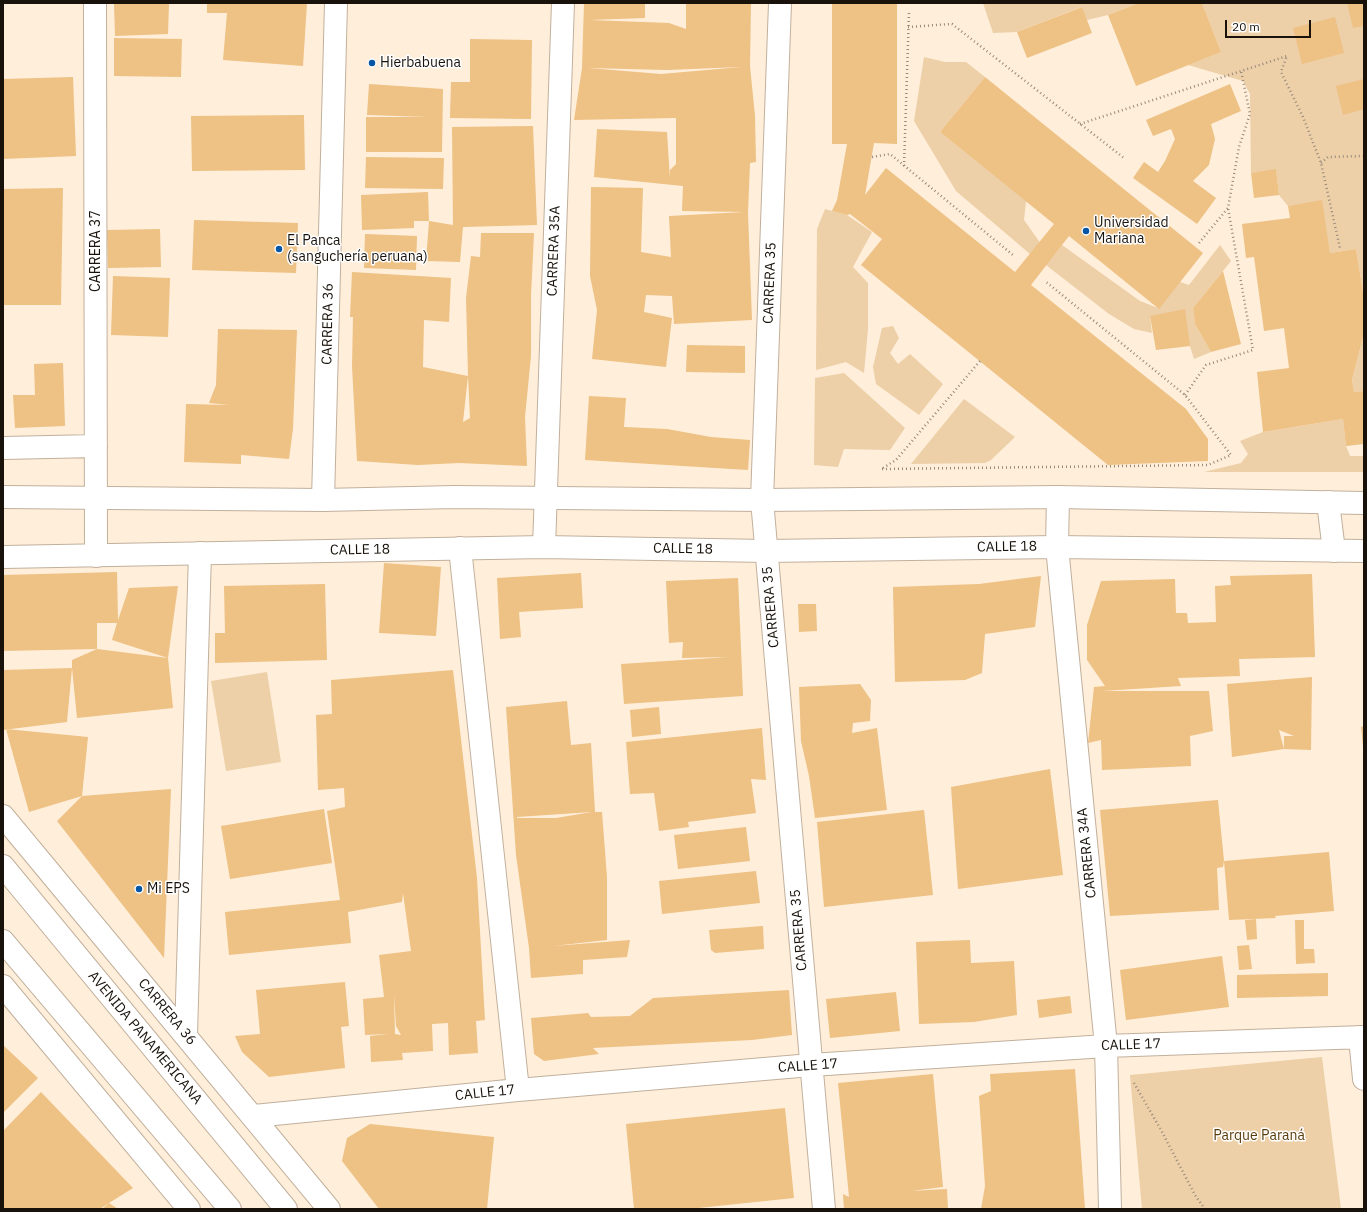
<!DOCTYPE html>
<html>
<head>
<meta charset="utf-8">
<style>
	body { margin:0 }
	#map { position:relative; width:1367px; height:1212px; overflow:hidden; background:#ffeed9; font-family:"IBM Plex Sans",sans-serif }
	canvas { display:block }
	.frame { position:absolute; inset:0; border:4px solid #18120b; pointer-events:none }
	.scale { position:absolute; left:1225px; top:20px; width:86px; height:18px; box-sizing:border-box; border:2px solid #18120b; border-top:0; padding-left:5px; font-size:12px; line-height:14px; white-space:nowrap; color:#18120b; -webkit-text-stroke:3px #fff; paint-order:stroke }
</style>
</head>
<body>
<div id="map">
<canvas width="1367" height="1212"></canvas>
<div class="frame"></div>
<div class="scale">20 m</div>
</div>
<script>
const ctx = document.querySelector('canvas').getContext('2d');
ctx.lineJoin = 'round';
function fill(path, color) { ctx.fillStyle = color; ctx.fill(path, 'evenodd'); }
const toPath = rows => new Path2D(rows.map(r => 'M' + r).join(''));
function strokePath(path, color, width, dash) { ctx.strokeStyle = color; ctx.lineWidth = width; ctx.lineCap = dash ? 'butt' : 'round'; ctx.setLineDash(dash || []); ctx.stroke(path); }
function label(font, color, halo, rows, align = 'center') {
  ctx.font = font + ' "IBM Plex Sans",sans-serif'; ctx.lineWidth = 3; ctx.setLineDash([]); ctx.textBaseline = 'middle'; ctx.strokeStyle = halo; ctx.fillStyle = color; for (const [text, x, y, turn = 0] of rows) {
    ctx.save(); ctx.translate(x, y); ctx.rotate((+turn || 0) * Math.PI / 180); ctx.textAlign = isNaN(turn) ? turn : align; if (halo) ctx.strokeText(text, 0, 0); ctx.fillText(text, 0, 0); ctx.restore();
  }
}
fill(toPath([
	[983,3,1139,3,1108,15,1087,20,1081,7,1017,32,993,33],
	[1202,3,1364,3,1364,298,1356,249,1330,253,1321,201,1288,206,1279,195,1276,170,1251,173,1250,94,1243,81,1188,65,1221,52],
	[924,57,945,62,966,62,985,77,940,132,1026,201,1024,220,1041,244,1030,254,956,191,914,121],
	[825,209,847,215,872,232,853,267,868,283,868,329,864,373,846,362,816,370,817,229],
	[1062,245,1140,301,1158,308,1180,282,1189,285,1220,245,1231,261,1193,308,1195,324,1211,352,1194,359,1190,346,1150,316,1152,333,1134,329,1109,314,1046,265],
	[893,326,899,338,890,353,898,364,910,354,943,384,919,415,876,384,873,367,882,328],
	[1364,333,1364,391,1354,392,1352,380],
	[844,373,905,428,890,450,844,449,838,467,814,465,815,378],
	[964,399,1015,437,991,460,985,463,911,464],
	[1343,419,1346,446,1350,456,1364,456,1364,472,1204,472,1241,463,1248,454,1240,441,1263,432],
	[267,672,281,762,226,771,211,681],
	[1322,1057,1341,1209,1142,1209,1130,1075]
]), '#edcfa8');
fill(toPath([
	[114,3,169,3,168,34,115,36],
	[207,3,307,3,303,66,223,60,227,13,207,13],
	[584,3,645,3,645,18,589,20,669,23,686,29,686,3,751,3,750,66,755,116,756,162,750,163,748,213,752,320,674,324,672,296,646,295,644,312,672,318,666,367,592,359,597,310,590,276,591,187,643,188,641,252,671,257,669,216,744,212,682,211,683,186,594,177,597,129,667,132,670,179,670,170,676,164,676,118,574,120,582,68],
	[741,67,661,74,588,68,667,70],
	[832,3,897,3,897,144,874,143,865,195,886,168,1015,272,1054,224,940,132,985,77,1203,253,1159,309,1069,236,1031,285,1186,409,1208,439,1208,461,1108,465,861,265,882,239,850,214,847,215,832,211,837,200,847,144,832,144],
	[1139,3,1202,3,1221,52,1136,86,1108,15],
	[1347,3,1364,3,1364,26,1353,28],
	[1082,7,1092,33,1027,58,1017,32],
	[1335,17,1344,53,1302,64,1293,28],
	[114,38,182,39,181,77,114,76],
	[470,39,532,40,531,119,450,118,451,82,470,82],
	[73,77,76,156,3,159,3,79],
	[1364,79,1364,109,1343,115,1336,86],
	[369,84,443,89,442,152,366,152,366,117,428,117,367,115],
	[1230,84,1241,111,1211,124,1215,139,1209,165,1193,181,1216,198,1197,224,1133,178,1144,162,1158,172,1165,161,1175,139,1171,129,1153,136,1146,120],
	[304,115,305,170,192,171,191,116],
	[533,126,537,225,463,227,460,262,426,261,429,221,453,225,452,127],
	[366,157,444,158,443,189,365,188],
	[1276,169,1279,195,1254,198,1251,173],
	[63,188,61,305,3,305,3,189],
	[428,192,429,221,414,221,414,228,362,230,361,195],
	[1322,200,1330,253,1356,249,1364,298,1364,333,1352,380,1354,392,1364,391,1364,444,1346,446,1343,419,1263,432,1257,372,1289,368,1284,328,1264,331,1254,257,1246,258,1242,224,1290,218,1288,206],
	[194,220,298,223,296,273,192,270],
	[160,229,161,267,108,268,107,230],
	[481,233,534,233,531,296,531,356,525,417,527,466,459,463,418,465,357,461,352,366,353,317,350,317,352,272,451,278,449,322,424,320,423,367,468,376,466,298,471,256,480,257],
	[468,376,470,418,463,422],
	[365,234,417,236,416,270,364,268],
	[1223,271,1241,344,1211,352,1195,324,1193,308],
	[113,276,170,278,168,337,111,335],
	[1185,309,1190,346,1156,350,1150,316],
	[218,329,297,330,293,429,289,459,241,455,241,464,184,462,186,404,229,405,209,403,216,385],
	[687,345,745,346,745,373,686,372],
	[63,363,65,426,15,428,13,395,35,395,34,364],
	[589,396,626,398,624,427,667,429,711,437,750,440,748,470,585,460],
	[384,563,441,567,436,636,379,633],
	[117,572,118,620,129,588,178,586,168,658,112,640,117,623,97,623,97,649,3,651,3,575],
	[581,573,583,608,519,612,521,637,500,639,497,578],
	[1312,574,1315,657,1239,659,1240,676,1178,678,1181,686,1102,691,1209,691,1213,731,1190,736,1191,766,1102,770,1101,740,1088,743,1094,687,1105,686,1087,660,1087,625,1101,581,1175,579,1176,613,1187,613,1188,623,1216,622,1215,586,1231,585,1230,576],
	[1041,576,1035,627,985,634,982,673,965,680,895,682,893,587,979,584],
	[738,578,743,696,624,704,621,664,729,657,682,658,683,642,669,643,666,581],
	[325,584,327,660,215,663,215,633,225,633,224,586],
	[798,604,816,604,817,631,799,632],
	[97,649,168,658,173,708,77,718,72,668,67,722,3,730,3,670,72,668,72,660],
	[453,670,477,878,485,1020,476,1021,478,1053,449,1055,448,1023,432,1024,433,1051,402,1053,403,1060,371,1062,370,1036,389,1034,365,1035,363,999,384,997,379,955,411,951,403,893,402,902,348,912,351,943,229,955,225,912,340,900,327,811,345,807,344,788,318,790,316,715,332,714,331,680],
	[394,993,396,1026,401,1035,395,1034],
	[1312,677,1311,750,1284,749,1284,736,1294,736,1279,730,1284,749,1232,757,1227,684],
	[860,684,871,700,870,721,853,723,852,733,877,728,887,810,815,818,809,776,801,741,799,687],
	[567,701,571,745,591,743,595,812,602,812,607,877,607,940,553,946,630,940,627,957,583,960,583,974,531,978,529,948,516,855,506,707],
	[592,812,556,818,517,818,517,817],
	[659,707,661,734,632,737,630,710],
	[1364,726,1364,747,1363,747,1361,727],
	[762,728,766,780,751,779,756,813,688,822,689,827,659,831,654,793,630,794,626,742],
	[6,729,88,737,82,796,171,789,164,958,57,821,82,796,29,812],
	[1050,769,1063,875,958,889,951,787],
	[1218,800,1224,861,1329,852,1334,911,1275,916,1276,918,1229,920,1224,861,1223,867,1217,868,1219,910,1110,916,1100,810],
	[324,809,332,863,230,879,221,826],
	[924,810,933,895,824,907,817,822],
	[746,827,750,861,678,869,674,835],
	[756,871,760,903,662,914,659,881],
	[1256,919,1257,939,1247,940,1245,920],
	[1295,920,1304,920,1304,949,1314,949,1315,963,1296,964],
	[763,926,764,949,715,953,711,950,709,930],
	[970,940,971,963,1014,961,1017,1015,974,1022,919,1024,916,942],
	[1249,945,1252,969,1239,970,1237,946],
	[1222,956,1229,1007,1126,1020,1120,970],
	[1328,973,1328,996,1237,998,1237,975],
	[345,982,349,1026,341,1027,345,1068,269,1077,242,1052,235,1036,260,1034,256,990],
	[789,990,792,1035,752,1040,593,1048,599,1054,544,1061,534,1054,531,1018,588,1013,591,1017,630,1016,653,998],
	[896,992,900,1031,830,1038,826,999],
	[1070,996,1072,1013,1039,1018,1037,1000],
	[3,1045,38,1078,3,1113],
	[1075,1069,1085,1209,981,1209,985,1186,979,1096,991,1091,990,1074],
	[933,1074,943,1187,911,1191,947,1189,948,1209,844,1209,843,1194,849,1197,838,1083],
	[41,1092,133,1188,109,1203,118,1209,102,1209,109,1203,100,1209,3,1209,3,1131],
	[785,1108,794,1198,689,1209,634,1209,626,1124],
	[370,1124,494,1137,487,1209,379,1209,342,1161,347,1138]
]), '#eec184');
const minor = toPath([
	[95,3,96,556],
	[780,3,762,500,824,1209],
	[3,448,96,446],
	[1058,497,1057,547,1106,1046,1110,1209],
	[323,500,336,3],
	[1328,502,1334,551],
	[544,547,563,3],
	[460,548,518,1090],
	[3,816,329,1209],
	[3,986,189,1209],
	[186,1035,200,553],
	[1360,1037,1364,1079],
	[254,1116,518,1090,811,1065,1106,1046,1364,1037]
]);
const secondary = toPath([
	[3,497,323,500,455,497,762,500,1058,497,1364,503],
	[3,557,544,547,766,551,1057,547,1364,551]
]);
const primary = toPath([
	[3,866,286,1209],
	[3,941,230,1209]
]);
strokePath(minor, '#c0b09d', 24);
strokePath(secondary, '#c0b09d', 24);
strokePath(primary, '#c0b09d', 24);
strokePath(toPath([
	[908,27,952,24,1124,158],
	[1080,124,1287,56,1281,72,1303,117,1321,163,1340,248],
	[872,157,890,154,1013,255],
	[1321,163,1328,157,1364,156],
	[904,166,909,12],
	[1199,243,1228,208,1239,147,1250,114,1241,71],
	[1185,395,1206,365,1253,350,1228,208],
	[883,468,896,460,980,361],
	[882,469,1208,465,1231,455,1185,395,1045,281],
	[1134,1083,1161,1130,1195,1195,1205,1209]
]), '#968a7c', 2.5, [1, 3]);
strokePath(minor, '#fff', 22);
strokePath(secondary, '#fff', 22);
strokePath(primary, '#fff', 22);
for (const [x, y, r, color] of [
	[372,63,4,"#0556a4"],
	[1086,231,4,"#0556a4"],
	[279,249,4,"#0556a4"],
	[139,889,4,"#0556a4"]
]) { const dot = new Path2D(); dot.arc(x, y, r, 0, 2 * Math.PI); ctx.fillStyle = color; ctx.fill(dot); strokePath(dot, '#fff', 1.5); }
label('14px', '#18120b', '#fff', [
	["Hierbabuena",380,63],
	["Universidad",1094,223],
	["Mariana",1094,239],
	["El Panca",287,241],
	["(sanguchería peruana)",287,257],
	["Mi EPS",147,889]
], 'left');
label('14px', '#18120b', '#fff', [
	["CARRERA 37",96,251,-90],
	["CARRERA 35A",554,251,-88],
	["CARRERA 35",770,283,-88],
	["CARRERA 36",328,324,-89],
	["CALLE 18",1007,547,-1],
	["CALLE 18",683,549,1],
	["CALLE 18",360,550,-1],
	["CARRERA 35",771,607,-95],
	["CARRERA 34A",1087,853,-96],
	["CARRERA 35",799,930,-95],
	["CARRERA 36",167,1012,50],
	["AVENIDA PANAMERICANA",145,1038,50],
	["CALLE 17",1131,1045,-2],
	["CALLE 17",808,1066,-4],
	["CALLE 17",485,1093,-6]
]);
label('14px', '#5a3c0c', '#fff', [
	["Parque Paraná",1259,1136]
]);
</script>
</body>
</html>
